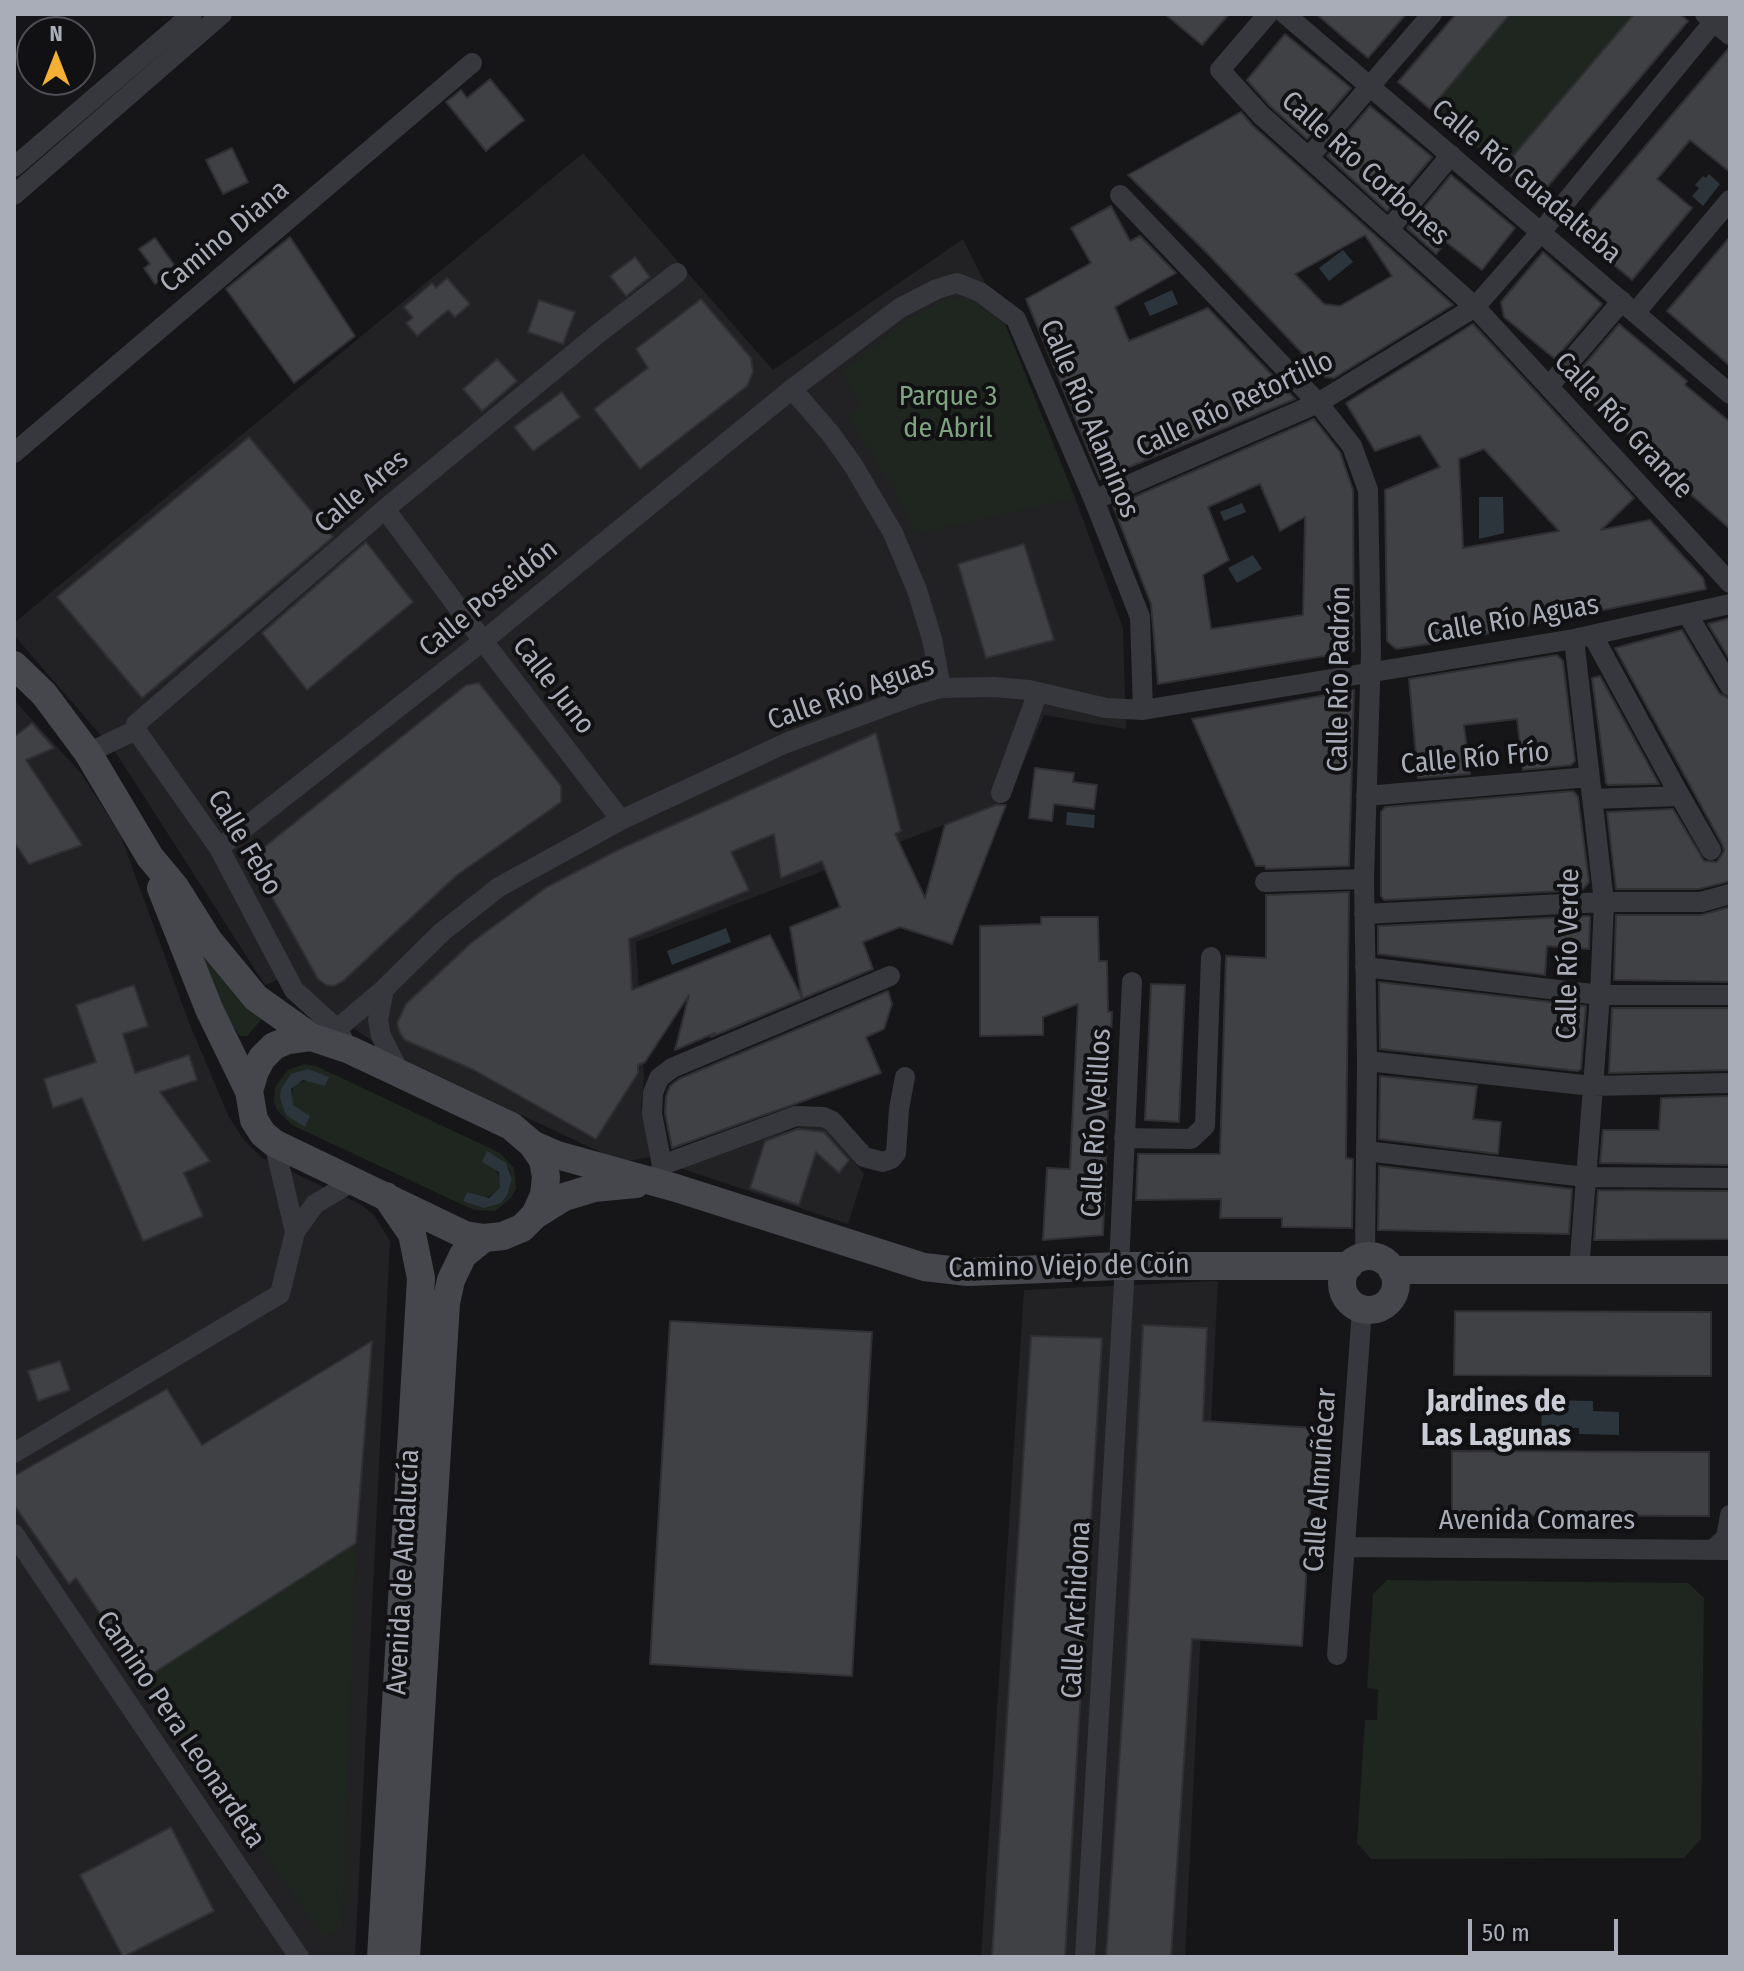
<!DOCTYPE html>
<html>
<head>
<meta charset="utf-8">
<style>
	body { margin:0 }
	#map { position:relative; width:1744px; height:1971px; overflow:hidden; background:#161618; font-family:"Fira Sans Condensed",sans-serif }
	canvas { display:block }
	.frame { position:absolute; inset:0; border:16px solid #a8adb8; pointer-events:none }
	.north { position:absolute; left:16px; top:16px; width:80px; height:80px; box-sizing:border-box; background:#111113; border:2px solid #4d4f55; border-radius:50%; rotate:0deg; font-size:22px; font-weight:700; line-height:32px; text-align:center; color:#a8adb8 }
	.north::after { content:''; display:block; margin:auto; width:28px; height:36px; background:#f2b134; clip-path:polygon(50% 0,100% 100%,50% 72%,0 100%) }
	.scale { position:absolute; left:1468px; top:1919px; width:150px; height:36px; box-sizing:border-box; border:4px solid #a8adb8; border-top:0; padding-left:10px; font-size:24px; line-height:28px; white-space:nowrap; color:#a8adb8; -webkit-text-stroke:6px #111113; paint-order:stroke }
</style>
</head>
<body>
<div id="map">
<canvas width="1744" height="1971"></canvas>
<div class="frame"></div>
<div class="north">N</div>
<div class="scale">50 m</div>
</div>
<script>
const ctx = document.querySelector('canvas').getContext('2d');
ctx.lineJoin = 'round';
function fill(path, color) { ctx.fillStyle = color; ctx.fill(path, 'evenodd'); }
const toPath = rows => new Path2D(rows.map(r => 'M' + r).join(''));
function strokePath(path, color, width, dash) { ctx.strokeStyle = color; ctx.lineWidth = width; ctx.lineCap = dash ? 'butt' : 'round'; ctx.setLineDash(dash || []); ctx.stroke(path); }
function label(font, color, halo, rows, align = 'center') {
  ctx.font = font + ' "Fira Sans Condensed",sans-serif'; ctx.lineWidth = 8; ctx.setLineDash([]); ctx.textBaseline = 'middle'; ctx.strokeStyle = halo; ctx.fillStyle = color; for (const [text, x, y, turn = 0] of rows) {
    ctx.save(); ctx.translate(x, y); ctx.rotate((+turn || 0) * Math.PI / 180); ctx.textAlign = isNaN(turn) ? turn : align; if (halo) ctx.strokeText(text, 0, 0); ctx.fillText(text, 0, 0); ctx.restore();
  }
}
fill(toPath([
	[583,153,773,370,963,239,1005,324,1075,498,1123,628,1126,729,1044,715,1007,801,636,942,644,1079,641,1107,651,1157,621,1162,403,1059,363,1035,314,1000,295,973,265,985,116,753,14,635,14,623],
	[14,700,81,773,120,834,190,1025,229,1117,244,1140,262,1158,360,1204,374,1215,390,1241,355,1957,14,1957],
	[805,1125,818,1125,830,1131,864,1174,848,1224,677,1167],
	[1218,1281,1185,1957,981,1957,1024,1290]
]), '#222225');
fill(toPath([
	[1510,14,1634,14,1502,169,1430,109],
	[953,297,968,299,1005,324,1075,498,917,534,897,496,848,416,862,405,841,373,909,318],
	[187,931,263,1018,247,1036,240,1036,217,1002],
	[304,1064,316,1066,500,1153,514,1168,516,1189,511,1198,495,1211,474,1210,292,1125,277,1110,274,1103,275,1087,288,1070],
	[308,1069,325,1086,308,1080,294,1085,290,1100,297,1109,280,1098],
	[498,1157,510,1170,512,1179,507,1197,501,1203,463,1201,467,1192,484,1198,498,1192,502,1183,495,1168],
	[356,1543,342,1928,323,1938,144,1679],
	[1387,1580,1688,1583,1704,1598,1701,1839,1684,1858,1371,1859,1357,1843,1365,1720,1377,1720,1378,1689,1367,1688,1373,1594]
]), '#1e261f');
fill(toPath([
	[1709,174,1720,184,1703,206,1692,196,1699,188,1695,185,1703,176,1706,178],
	[1343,250,1353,262,1329,281,1319,268],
	[1172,290,1178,304,1150,316,1144,303],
	[1479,497,1503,497,1504,533,1479,539],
	[1242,503,1246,512,1224,521,1220,512],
	[1253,555,1262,569,1237,583,1228,568],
	[1067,812,1095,815,1094,828,1066,825],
	[726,928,731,942,672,965,667,951],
	[308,1069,329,1077,325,1086,303,1080,291,1089,293,1105,310,1116,305,1127,286,1115,280,1098,281,1089,291,1074],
	[487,1151,506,1163,512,1179,507,1196,501,1203,484,1208,463,1201,467,1192,489,1198,500,1188,499,1172,482,1162],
	[1542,1400,1593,1401,1593,1411,1619,1412,1619,1435,1579,1434,1579,1428,1561,1428,1561,1435,1541,1435]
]), '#2c353c');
const building = toPath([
	[1165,14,1229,14,1202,45,1165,14],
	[1316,14,1406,14,1368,58,1316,14],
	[1456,14,1510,14,1430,109,1398,82,1456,14],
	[1634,14,1680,14,1688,21,1537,199,1502,169,1634,14],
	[1285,34,1351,88,1307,139,1270,106,1247,80,1285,34],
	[1729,48,1730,172,1690,140,1657,179,1692,208,1632,280,1573,231,1729,48],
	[490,79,524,120,486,151,446,102,461,90,467,98,490,79],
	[1370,106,1432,157,1387,211,1327,156,1370,106],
	[1241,112,1252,125,1453,305,1334,378,1325,377,1206,252,1128,175,1241,112],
	[1365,235,1392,276,1340,306,1324,304,1295,274,1365,235],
	[232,148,248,182,223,194,206,160,232,148],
	[1451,175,1515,228,1482,270,1446,242,1436,254,1407,228,1451,175],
	[1111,206,1130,241,1140,236,1176,273,1115,307,1129,341,1208,308,1295,399,1100,479,1026,299,1091,263,1071,228,1111,206],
	[290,237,355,336,294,383,226,289,290,237],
	[1730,237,1730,366,1667,311,1730,237],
	[155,238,177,269,155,284,144,268,150,264,139,249,155,238],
	[1543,252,1602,304,1555,359,1504,317,1501,302,1543,252],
	[635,257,650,277,626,296,610,276,635,257],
	[447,278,470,304,455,317,448,310,417,336,406,323,413,318,404,307,432,283,436,288,447,278],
	[701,299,751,358,753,372,747,386,640,469,594,409,648,368,636,349,701,299],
	[539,300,575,312,563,344,528,332,539,300],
	[1473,324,1634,498,1601,530,1650,520,1703,578,1706,589,1462,639,1396,649,1387,641,1385,490,1440,467,1420,435,1375,451,1346,403,1473,324],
	[1484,449,1559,531,1463,548,1459,459,1484,449],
	[1619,324,1687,381,1685,385,1730,422,1730,529,1636,446,1638,443,1569,383,1619,324],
	[497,359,517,381,482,411,463,389,497,359],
	[562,392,580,417,533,451,514,427,562,392],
	[1314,419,1340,452,1353,490,1354,651,1158,684,1151,604,1113,506,1314,419],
	[1260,484,1280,531,1305,517,1303,615,1211,629,1203,575,1229,560,1208,507,1260,484],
	[249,437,333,537,142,698,57,597,249,437],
	[366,542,413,602,307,690,262,633,366,542],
	[1024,544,1054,640,986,658,958,564,1024,544],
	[1730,618,1730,660,1708,624,1730,618],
	[1682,630,1719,693,1730,699,1730,881,1699,889,1616,889,1607,812,1673,809,1704,861,1717,862,1724,851,1722,844,1615,648,1682,630],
	[1557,655,1563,661,1575,761,1571,765,1523,770,1517,719,1464,725,1470,774,1418,778,1409,679,1557,655],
	[1600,676,1659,784,1608,785,1606,783,1592,678,1600,676],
	[479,683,561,786,561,802,457,875,343,981,334,986,326,985,318,979,257,870,257,853,466,685,479,683],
	[1354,690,1349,866,1266,869,1265,866,1256,866,1192,719,1354,690],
	[32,723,54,748,26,760,82,845,29,864,14,842,14,737,32,723],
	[876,733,901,831,895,834,925,898,945,825,996,805,1006,805,952,944,900,927,863,942,873,969,711,1037,715,1033,675,1050,689,995,645,1062,638,1065,638,1073,596,1139,474,1070,405,1040,400,1033,397,1023,406,1004,471,943,547,887,618,850,876,733],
	[774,834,781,878,822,861,840,907,790,927,802,998,770,935,632,990,629,939,749,890,731,852,774,834],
	[1035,768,1074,773,1073,782,1097,785,1094,809,1054,804,1052,821,1029,818,1035,768],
	[1573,791,1578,797,1589,882,1582,890,1384,900,1381,896,1381,812,1385,807,1573,791],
	[1349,892,1346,1158,1353,1159,1352,1228,1282,1227,1282,1218,1220,1218,1221,1199,1136,1200,1138,1154,1220,1154,1226,956,1266,958,1266,895,1349,892],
	[1730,907,1730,982,1614,980,1616,915,1701,915,1730,907],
	[1588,916,1590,917,1589,949,1547,946,1545,975,1378,954,1378,926,1588,916],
	[1041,917,1098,917,1099,961,1107,961,1108,1012,1112,1012,1103,1235,1043,1240,1047,1168,1070,1169,1078,1004,1043,1017,1043,1035,980,1036,980,926,1041,924,1041,917],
	[1379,982,1586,1006,1581,1069,1578,1071,1380,1049,1379,982],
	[1151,984,1185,985,1179,1122,1145,1120,1151,984],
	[134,985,148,1026,123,1034,135,1073,189,1055,197,1080,160,1092,210,1161,184,1173,203,1216,143,1241,82,1098,53,1108,44,1079,96,1062,76,1005,134,985],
	[888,991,892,1004,884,1029,866,1037,881,1073,672,1148,665,1113,666,1096,670,1086,679,1079,888,991],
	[1612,1008,1730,1008,1730,1070,1609,1073,1612,1008],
	[1380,1076,1477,1086,1473,1119,1501,1122,1498,1154,1379,1139,1380,1076],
	[1730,1096,1730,1165,1600,1163,1603,1130,1659,1130,1661,1098,1730,1096],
	[798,1129,824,1132,849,1160,839,1173,816,1152,799,1205,750,1188,765,1141,798,1129],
	[1379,1166,1572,1189,1569,1234,1378,1230,1379,1166],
	[1598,1190,1730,1191,1730,1239,1594,1240,1598,1190],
	[1455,1311,1711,1312,1711,1376,1454,1375,1455,1311],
	[670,1321,872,1332,852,1676,650,1664,670,1321],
	[1143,1325,1207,1328,1203,1421,1315,1428,1302,1646,1192,1639,1171,1957,1106,1957,1126,1661,1143,1325],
	[1031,1336,1102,1338,1065,1957,992,1957,1031,1336],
	[372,1341,356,1543,144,1679,76,1578,69,1584,14,1505,14,1476,167,1389,202,1445,372,1341],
	[60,1361,70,1390,38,1401,28,1371,60,1361],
	[1452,1451,1709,1452,1709,1516,1452,1515,1452,1451],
	[171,1827,214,1911,123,1957,80,1875,171,1827]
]);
fill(building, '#404145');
strokePath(building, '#303034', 2);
strokePath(toPath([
	[1268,14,1220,70,1261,115,1475,307,1730,583],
	[1285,14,1730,394],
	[1705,14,1730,35],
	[1310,156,1432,14],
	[14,167,192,14],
	[14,195,222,14],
	[1120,195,1318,403,1352,446,1368,490,1371,651,1364,879,1367,1061,1365,1257],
	[1390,228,1451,155],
	[1635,313,1730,200],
	[1549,386,1622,301],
	[792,389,830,433,853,465,893,533,917,590,932,639,941,688],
	[14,453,472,63],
	[1094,500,1318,403,1475,307,1541,232,1720,14],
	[385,509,483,641,621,820],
	[1688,615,1730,686],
	[1574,639,1604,902,1600,995,1579,1270],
	[136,730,219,848,294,990,337,1029,344,1041],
	[88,753,136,730,136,724,385,509,600,332,677,273],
	[1001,793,1038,692],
	[1366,796,1589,777],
	[1680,796,1711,850],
	[1592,799,1680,796,1593,636],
	[219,848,483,641,792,389,900,308,937,289,957,283,980,292,1016,319,1094,500,1140,617,1143,710],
	[1265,882,1364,879],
	[1364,914,1604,902,1701,902,1730,894],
	[1365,967,1600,995,1730,995],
	[384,989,378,1020,381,1036,400,1073],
	[324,1040,384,989,442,932,499,887,621,820,786,743,913,696,941,688,994,687,1029,690,1106,708,1143,710,1574,639,1730,604],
	[1367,1061,1592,1086,1730,1083],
	[1124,1138,1191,1139,1205,1126,1211,957],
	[1366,1151,1585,1177,1730,1178],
	[662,1165,652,1114,653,1093,659,1078,672,1068,890,976],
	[657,1184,662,1165,796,1116,823,1117,832,1121,864,1157,883,1162,891,1159,896,1153,899,1109,905,1077],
	[295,1232,315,1204,354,1181],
	[1119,1266,1132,982],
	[14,1453,280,1294,295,1232,274,1143],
	[14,1534,299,1957],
	[1345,1547,1730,1550],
	[1712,1550,1726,1538,1730,1515],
	[1337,1655,1362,1309],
	[1085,1957,1125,1266]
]), '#37383d', 20);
strokePath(toPath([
	[14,665,44,694,88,753,150,857,175,887,209,941,256,998,311,1037],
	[161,888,209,1009,249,1091],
	[311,1037,350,1050,511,1126,532,1144,543,1160,546,1177,544,1195,535,1215,522,1228,503,1236,484,1238,465,1235,274,1143,263,1134,254,1120,249,1091,255,1071,262,1058,274,1046,288,1040,311,1037],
	[532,1144,557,1155,676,1188,924,1267,968,1272,1119,1266,1349,1266],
	[535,1215,564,1197,594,1188,636,1184],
	'1342 1283a27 27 0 1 1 54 0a27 27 0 1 1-54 0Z',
	[1392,1270,1730,1270],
	[381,1957,421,1278,412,1234,386,1196],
	[406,1957,446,1303,451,1280,463,1255,484,1238]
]), '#45474d', 28);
label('28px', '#a8adb8', '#111113', [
	["Calle Río Corbones",1365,169,42],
	["Calle Río Guadalteba",1526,182,40],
	["Camino Diana",225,237,-40],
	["Calle Río Retortillo",1235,405,-25],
	["Calle Río Alaminos",1089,419,67],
	["Calle Río Grande",1623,426,47],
	["Calle Ares",362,492,-40],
	["Calle Poseidón",489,599,-39],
	["Calle Río Aguas",1513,620,-10],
	["Calle Río Padrón",1340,679,-89],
	["Calle Juno",553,686,52],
	["Calle Río Aguas",851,694,-19],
	["Calle Río Frío",1475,759,-5],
	["Calle Febo",244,843,59],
	["Calle Río Verde",1569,954,-89],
	["Calle Río Velillos",1097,1123,-87],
	["Camino Viejo de Coín",1069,1267,-1],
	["Calle Almuñécar",1321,1480,-86],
	["Avenida Comares",1537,1521],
	["Avenida de Andalucía",404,1572,-87],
	["Calle Archidona",1077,1610,-87],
	["Camino Pera Leonardeta",180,1730,56]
]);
label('28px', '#7fa381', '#111113', [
	["Parque 3",948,397],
	["de Abril",948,429]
]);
label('bold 30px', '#c9ccd4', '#111113', [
	["Jardines de",1496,1403],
	["Las Lagunas",1496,1437]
]);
</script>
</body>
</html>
